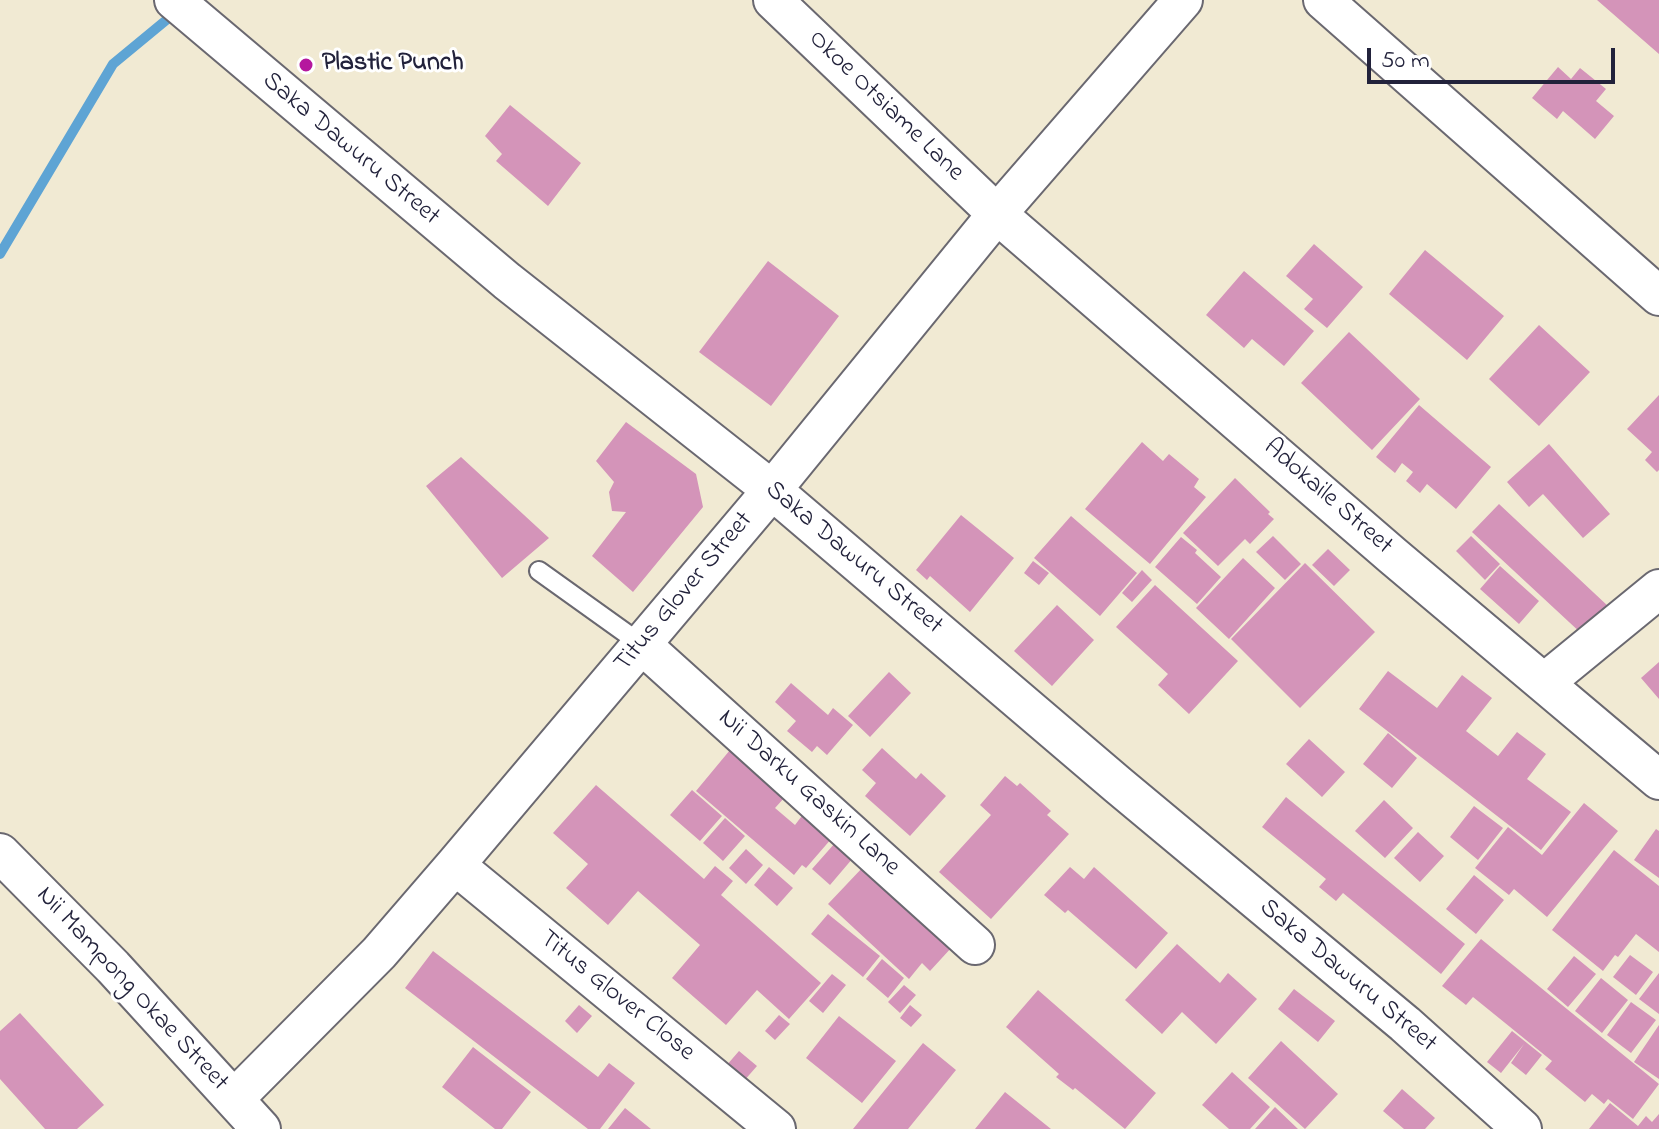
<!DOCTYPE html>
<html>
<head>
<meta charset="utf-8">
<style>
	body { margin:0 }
	#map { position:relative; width:1659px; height:1129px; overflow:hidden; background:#f1ead3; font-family:"Indie Flower",sans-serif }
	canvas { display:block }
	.scale { position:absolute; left:1367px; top:48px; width:248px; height:36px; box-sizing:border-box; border:4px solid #22223b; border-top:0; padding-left:10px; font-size:24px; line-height:28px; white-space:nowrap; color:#22223b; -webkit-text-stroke:6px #fff; paint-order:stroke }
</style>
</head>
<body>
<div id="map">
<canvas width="1659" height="1129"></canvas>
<div class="scale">50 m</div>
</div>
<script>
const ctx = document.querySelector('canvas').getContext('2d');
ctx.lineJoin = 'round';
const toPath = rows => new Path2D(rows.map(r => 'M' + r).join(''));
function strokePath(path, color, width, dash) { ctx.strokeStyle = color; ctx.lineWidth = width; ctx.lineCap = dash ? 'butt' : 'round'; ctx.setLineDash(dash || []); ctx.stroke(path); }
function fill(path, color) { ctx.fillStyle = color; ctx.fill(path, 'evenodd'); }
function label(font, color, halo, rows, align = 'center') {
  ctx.font = font + ' "Indie Flower",sans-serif'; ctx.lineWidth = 6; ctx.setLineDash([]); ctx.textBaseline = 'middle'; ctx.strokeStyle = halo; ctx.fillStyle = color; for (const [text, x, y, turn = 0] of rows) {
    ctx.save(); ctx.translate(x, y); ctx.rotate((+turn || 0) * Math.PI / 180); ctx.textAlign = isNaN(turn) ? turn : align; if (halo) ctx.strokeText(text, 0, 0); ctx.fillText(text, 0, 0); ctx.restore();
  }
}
strokePath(toPath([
	[0,254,113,64,176,12]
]), '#5ea4d4', 10);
fill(toPath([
	[1597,0,1659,0,1659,54],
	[1558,67,1571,79,1580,68,1606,89,1596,101,1614,116,1595,139,1563,111,1557,119,1532,98],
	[510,105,581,163,548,206,496,161,502,154,485,136],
	[1314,244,1363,287,1327,328,1304,309,1313,299,1286,276],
	[1425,250,1504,316,1467,360,1389,294],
	[768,261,839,316,771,406,699,352],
	[1244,271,1314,331,1284,366,1252,339,1244,348,1206,315],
	[1539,325,1590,372,1539,426,1489,379],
	[1349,332,1420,399,1372,450,1301,383],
	[1659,395,1659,470,1657,472,1645,460,1652,452,1627,429],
	[1419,405,1491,467,1456,509,1427,484,1420,493,1406,481,1413,472,1402,463,1395,473,1376,457],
	[626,422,696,474,703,507,633,592,592,556,626,512,612,511,609,492,614,482,596,461],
	[1142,442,1163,461,1169,454,1199,479,1194,487,1206,497,1150,564,1085,509],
	[1549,444,1610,514,1583,538,1543,494,1529,507,1507,482],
	[461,457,549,538,502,578,426,486],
	[1235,478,1270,512,1268,514,1274,519,1250,544,1245,539,1218,566,1183,533],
	[1499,504,1609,607,1583,635,1472,532],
	[961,515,1014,558,970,612,930,576,927,580,916,570],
	[1071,516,1137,573,1100,616,1034,558],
	[1273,536,1301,564,1285,580,1256,552],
	[1471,536,1500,564,1485,580,1456,551],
	[1181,537,1197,550,1195,553,1221,577,1197,604,1155,567],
	[1328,549,1350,570,1334,586,1312,565],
	[1243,558,1275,588,1229,639,1196,608],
	[1033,561,1049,573,1039,585,1024,573],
	[1305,563,1375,632,1300,708,1231,639],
	[1500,566,1539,601,1519,624,1480,589],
	[1142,570,1152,580,1132,602,1122,593],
	[1155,585,1238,661,1189,714,1158,685,1168,674,1116,627],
	[1057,605,1094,640,1052,686,1014,651],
	[1659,662,1659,699,1641,678],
	[1388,671,1437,708,1462,675,1492,698,1466,731,1498,756,1517,732,1546,754,1527,779,1571,812,1541,850,1359,709],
	[889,672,911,693,870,737,848,716],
	[791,683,828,715,833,708,853,725,827,755,817,746,812,752,787,731,796,721,775,702],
	[1388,733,1417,758,1392,788,1363,764],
	[1309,739,1345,772,1322,797,1286,764],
	[882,748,916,779,921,773,946,796,910,836,865,796,876,783,862,770],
	[730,750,785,797,775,808,795,825,804,813,832,838,806,868,802,865,794,875,696,791],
	[1005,776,1017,786,1020,783,1051,811,1047,815,1069,834,991,919,939,872,991,815,980,805],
	[596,785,704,879,715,866,733,881,721,895,821,983,789,1019,757,990,726,1025,672,978,700,945,638,891,608,925,566,888,588,864,553,833],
	[692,790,722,816,700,841,670,815],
	[1286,797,1465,944,1441,974,1343,893,1336,901,1319,887,1326,879,1262,827],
	[1384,800,1413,828,1385,858,1355,831],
	[1584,803,1618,831,1547,917,1514,889,1509,895,1475,868,1508,827,1542,855],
	[1474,806,1503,828,1478,860,1450,837],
	[725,818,745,836,723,861,703,843],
	[1656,829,1659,831,1659,878,1634,860],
	[1418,832,1444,856,1420,882,1394,858],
	[835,843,853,858,830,885,812,869],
	[746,849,763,865,746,884,729,868],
	[1614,850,1659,886,1659,952,1636,934,1618,957,1615,955,1603,971,1552,930],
	[864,866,952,947,930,971,922,963,909,979,828,904],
	[769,867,793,888,777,906,754,885],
	[1070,867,1084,879,1094,867,1168,933,1136,969,1068,910,1065,913,1044,895],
	[1474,875,1504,900,1476,934,1446,909],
	[828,914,880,956,863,977,811,934],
	[1481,939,1659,1084,1633,1119,1608,1099,1604,1104,1592,1094,1585,1102,1545,1069,1552,1061,1473,997,1466,1005,1442,986],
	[1177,944,1220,983,1228,973,1257,999,1216,1044,1182,1012,1162,1034,1125,1000],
	[433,951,598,1077,609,1063,635,1083,600,1129,588,1129,405,988],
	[1630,955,1653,972,1636,995,1613,977],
	[1574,956,1596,974,1568,1007,1547,989],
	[882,959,904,978,888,998,866,979],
	[1659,973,1659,1014,1639,999],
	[832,974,846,985,823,1013,809,1001],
	[1601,978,1628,1000,1602,1033,1575,1011],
	[904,985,916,995,900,1013,888,1002],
	[1294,989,1335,1021,1318,1042,1278,1009],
	[1038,990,1156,1093,1125,1129,1075,1088,1073,1090,1056,1077,1059,1074,1006,1027],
	[1631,1002,1656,1020,1631,1053,1607,1035],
	[579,1005,592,1016,577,1033,565,1021],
	[910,1005,922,1015,911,1027,900,1018],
	[20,1013,104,1105,77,1129,45,1129,0,1079,0,1031],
	[779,1015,790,1024,775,1040,765,1031],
	[839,1016,896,1061,862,1103,806,1058],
	[1659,1025,1659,1079,1634,1062],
	[1512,1031,1542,1055,1526,1075,1511,1063,1524,1044,1501,1073,1487,1062],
	[1281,1041,1338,1094,1305,1129,1248,1078],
	[923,1043,956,1070,908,1129,853,1129],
	[473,1047,531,1092,502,1129,495,1129,442,1087],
	[739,1051,757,1066,743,1082,726,1066],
	[1232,1072,1270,1107,1250,1129,1229,1129,1202,1105],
	[1402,1089,1435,1118,1425,1129,1404,1129,1383,1111],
	[1005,1092,1051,1129,975,1129],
	[1610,1103,1638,1126,1646,1116,1652,1122,1659,1114,1659,1129,1589,1129],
	[1275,1107,1298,1129,1255,1129],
	[625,1108,651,1129,608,1129]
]), '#d494b9');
const service = toPath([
	[539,571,641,644]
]);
const minor = toPath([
	[174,0,507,281,772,490,1118,785,1405,1024,1522,1129],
	[773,0,997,214,1393,556,1659,780],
	[1323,0,1659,296],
	[641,644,975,945],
	[1544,683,1659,589],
	[0,853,113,967,261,1129],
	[455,865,776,1129],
	[234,1099,379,953,455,865,772,490,997,214,1183,0]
]);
strokePath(service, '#6a6870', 22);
strokePath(minor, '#6a6870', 42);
strokePath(service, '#fff', 18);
strokePath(minor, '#fff', 38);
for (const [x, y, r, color] of [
	[306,65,8,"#b5179e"]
]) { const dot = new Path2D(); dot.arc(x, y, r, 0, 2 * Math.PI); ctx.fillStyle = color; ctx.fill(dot); strokePath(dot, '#fff', 3); }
label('bold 26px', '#22223b', '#fff', [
	["Plastic Punch",322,65]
], 'left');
label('26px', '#22223b', '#fff', [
	["Okoe Otsiame Lane",885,107,44],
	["Saka Dawuru Street",350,150,40],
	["Adokaile Street",1327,498,41],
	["Saka Dawuru Street",853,559,40],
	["Titus Glover Street",685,593,-50],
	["Nii Darku Gaskin Lane",808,794,42],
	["Saka Dawuru Street",1347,977,40],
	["Nii Mampong Okae Street",131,990,47],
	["Titus Glover Close",616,997,39]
]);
</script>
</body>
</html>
